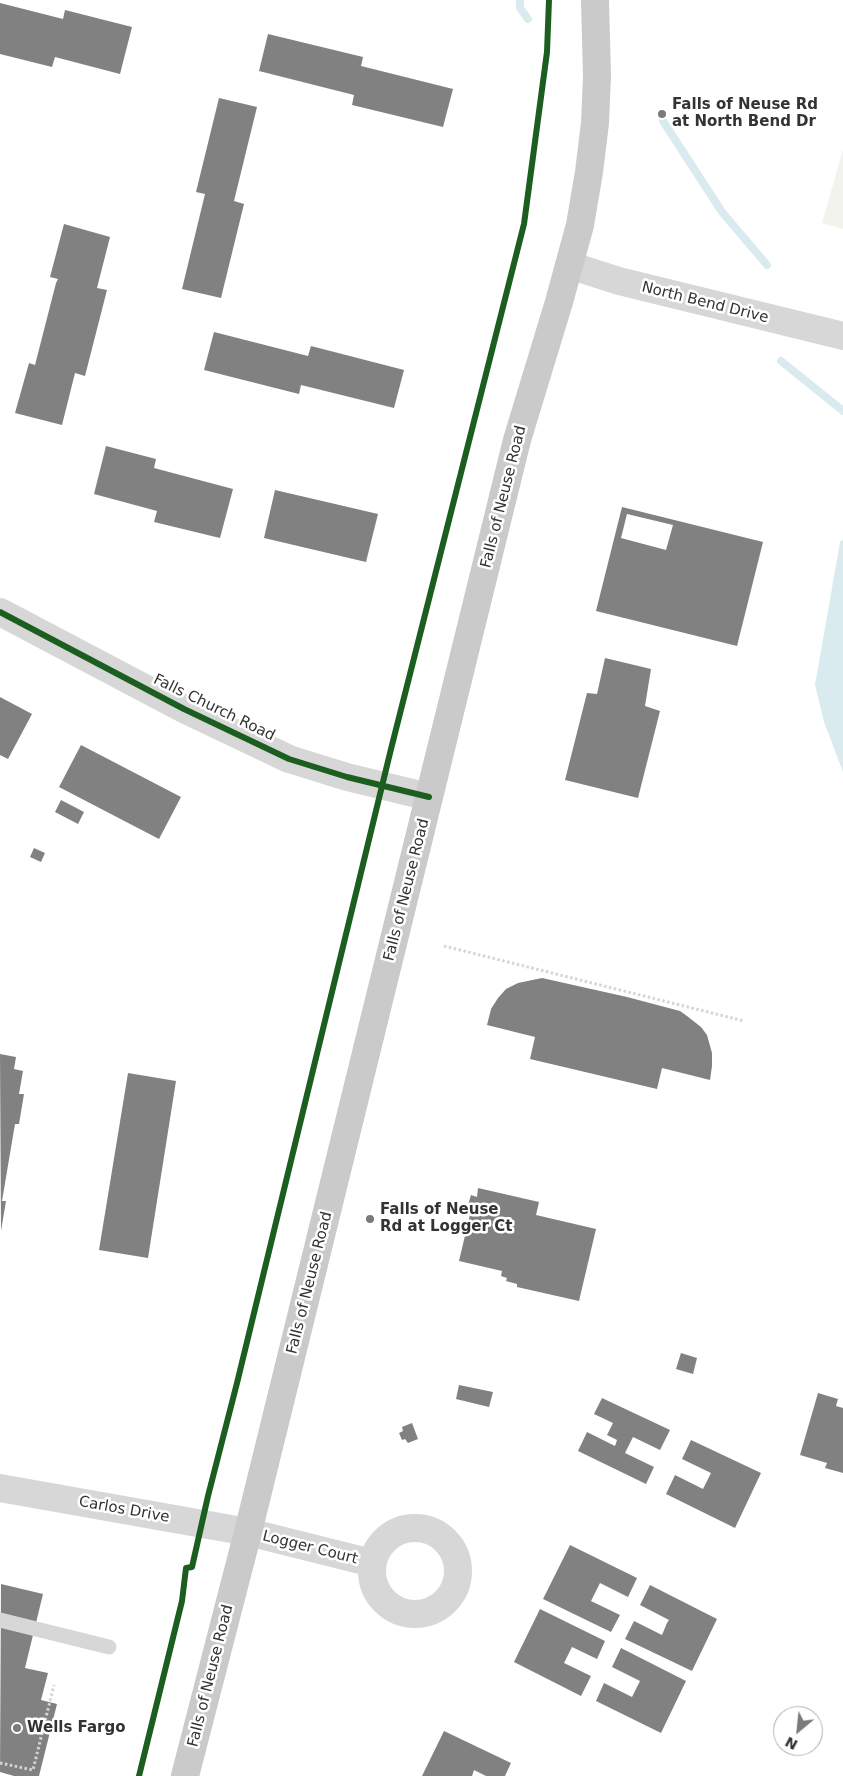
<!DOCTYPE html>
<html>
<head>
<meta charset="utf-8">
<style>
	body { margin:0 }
	#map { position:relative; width:843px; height:1776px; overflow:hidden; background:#fff; font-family:"DejaVu Sans",sans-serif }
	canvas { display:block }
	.north { position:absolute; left:773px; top:1706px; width:50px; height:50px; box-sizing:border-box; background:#fff; border:1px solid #adadad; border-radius:50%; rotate:208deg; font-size:14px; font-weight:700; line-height:20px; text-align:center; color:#333 }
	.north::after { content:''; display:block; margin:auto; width:18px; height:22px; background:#7a7a7a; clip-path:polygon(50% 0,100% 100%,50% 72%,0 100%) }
</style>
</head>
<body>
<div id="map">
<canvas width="843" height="1776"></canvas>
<div class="north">N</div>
</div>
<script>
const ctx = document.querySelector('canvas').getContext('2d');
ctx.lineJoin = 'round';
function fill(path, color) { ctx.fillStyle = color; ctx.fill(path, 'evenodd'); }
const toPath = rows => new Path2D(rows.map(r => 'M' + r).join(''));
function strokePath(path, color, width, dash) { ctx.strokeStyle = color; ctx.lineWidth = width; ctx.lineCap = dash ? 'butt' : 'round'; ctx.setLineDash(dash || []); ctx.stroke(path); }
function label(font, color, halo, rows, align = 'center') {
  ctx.font = font + ' "DejaVu Sans",sans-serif'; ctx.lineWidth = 5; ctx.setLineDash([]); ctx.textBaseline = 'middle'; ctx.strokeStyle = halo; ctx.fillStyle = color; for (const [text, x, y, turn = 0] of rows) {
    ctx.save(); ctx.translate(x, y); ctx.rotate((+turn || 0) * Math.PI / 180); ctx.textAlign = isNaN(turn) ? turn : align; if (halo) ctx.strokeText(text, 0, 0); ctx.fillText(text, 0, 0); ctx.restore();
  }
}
fill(toPath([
	[843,150,843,229,822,223]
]), '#f1f3ec');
fill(toPath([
	[843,539,843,772,824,722,815,685,840,542]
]), '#daebef');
strokePath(toPath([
	[520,0,520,8,528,19],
	[663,121,722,212,767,265],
	[781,361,843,411]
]), '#daebef', 8);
fill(toPath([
	[0,3,63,19,65,10,132,27,120,74,55,57,52,67,0,54],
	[268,34,363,57,361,66,453,89,443,127,352,105,354,95,259,71],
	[219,98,257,107,234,201,244,204,221,298,182,289,205,194,196,192],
	[64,224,110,237,97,288,107,290,85,376,75,373,62,425,15,413,29,363,35,365,56,283,58,279,50,277],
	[214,332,308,356,311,346,404,370,394,408,301,385,299,394,204,370],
	[106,446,156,459,154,468,233,489,220,538,154,522,157,511,94,494],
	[275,490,378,514,366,562,264,538],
	[622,507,763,542,737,646,596,611],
	[627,514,673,525,666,550,621,538],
	[605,658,651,669,645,706,660,711,638,798,565,780,587,693,597,694],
	[0,697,32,714,8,759,0,755],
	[81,745,181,797,159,839,59,787],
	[61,800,84,812,78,824,55,812],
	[34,848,45,853,41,862,30,857],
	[542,978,627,997,680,1011,687,1016,701,1027,707,1035,712,1053,712,1066,710,1080,662,1068,657,1089,530,1059,535,1037,487,1025,491,1009,498,998,506,989,518,983],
	[0,1054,16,1057,14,1069,23,1071,19,1094,24,1094,19,1124,15,1124,2,1201,6,1201,1,1231],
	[128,1073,176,1081,148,1258,99,1250],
	[478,1188,539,1202,536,1215,596,1229,579,1301,517,1287,517,1284,506,1281,507,1278,501,1276,502,1271,459,1261,472,1206,468,1205,471,1195,477,1197],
	[681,1353,697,1358,693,1374,676,1369],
	[459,1385,493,1392,489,1407,456,1399],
	[818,1393,838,1399,836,1406,843,1408,843,1473,825,1468,827,1463,800,1455],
	[602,1398,670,1430,660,1450,633,1437,625,1453,654,1467,646,1484,578,1451,587,1432,615,1446,617,1440,607,1435,613,1423,594,1414],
	[412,1423,418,1439,408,1443,405,1439,402,1440,399,1433,403,1431,402,1427],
	[691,1440,761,1473,735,1528,666,1494,675,1475,703,1489,711,1473,682,1459],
	[570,1545,637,1578,628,1597,600,1583,591,1601,620,1615,611,1632,543,1599],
	[1,1584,43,1594,25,1668,48,1673,41,1700,57,1704,39,1776,14,1776,0,1772],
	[650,1585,717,1619,692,1671,625,1639,634,1621,662,1635,667,1623,669,1620,640,1605],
	[540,1609,605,1641,597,1659,572,1647,564,1663,591,1676,581,1696,514,1662],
	[621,1648,686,1681,661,1733,596,1701,604,1683,632,1697,640,1681,612,1667],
	[444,1731,511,1763,505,1776,486,1776,474,1770,472,1776,422,1776]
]), '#818181');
strokePath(toPath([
	[444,946,744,1021],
	[0,1763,33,1770,54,1685]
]), '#d5d5d5', 3, [2.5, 2.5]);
strokePath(toPath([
	[0,1620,109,1647]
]), '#d7d7d7', 15);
strokePath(toPath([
	[0,612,184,709,289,759,347,777,429,797],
	'372 1571a43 43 0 1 1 86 0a43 43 0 1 1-86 0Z',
	[248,1532,372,1563]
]), '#d7d7d7', 28);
strokePath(toPath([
	[569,265,619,281,843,336],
	[0,1488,248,1532]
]), '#d7d7d7', 28);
strokePath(toPath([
	[185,1776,248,1532,517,440,559,302,580,225,589,172,595,123,597,76,595,0]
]), '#cacaca', 28);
strokePath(toPath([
	[0,612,184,709,289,759,347,777,429,797],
	[139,1776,182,1601,186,1568,192,1567,208,1496,237,1383,391,749,524,224,547,52,549,0]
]), '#1b5e20', 6);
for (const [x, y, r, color] of [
	[662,114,5,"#7a7a7a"],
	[370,1219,5,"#7a7a7a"],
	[17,1728,5,"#7a7a7a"]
]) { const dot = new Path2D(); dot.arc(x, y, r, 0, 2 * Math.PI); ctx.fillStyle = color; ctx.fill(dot); strokePath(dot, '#fff', 2); }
label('bold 15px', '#333', '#fff', [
	["Falls of Neuse Rd",672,105],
	["at North Bend Dr",672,122],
	["Falls of Neuse",380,1210],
	["Rd at Logger Ct",380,1227],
	["Wells Fargo",27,1728]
], 'left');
label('15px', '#333', '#fff', [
	["North Bend Drive",705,303,14],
	["Falls of Neuse Road",504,497,-76],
	["Falls Church Road",214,708,26],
	["Falls of Neuse Road",407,890,-76],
	["Falls of Neuse Road",310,1283,-76],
	["Carlos Drive",124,1510,10],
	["Logger Court",310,1548,14],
	["Falls of Neuse Road",211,1676,-76]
]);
</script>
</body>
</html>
